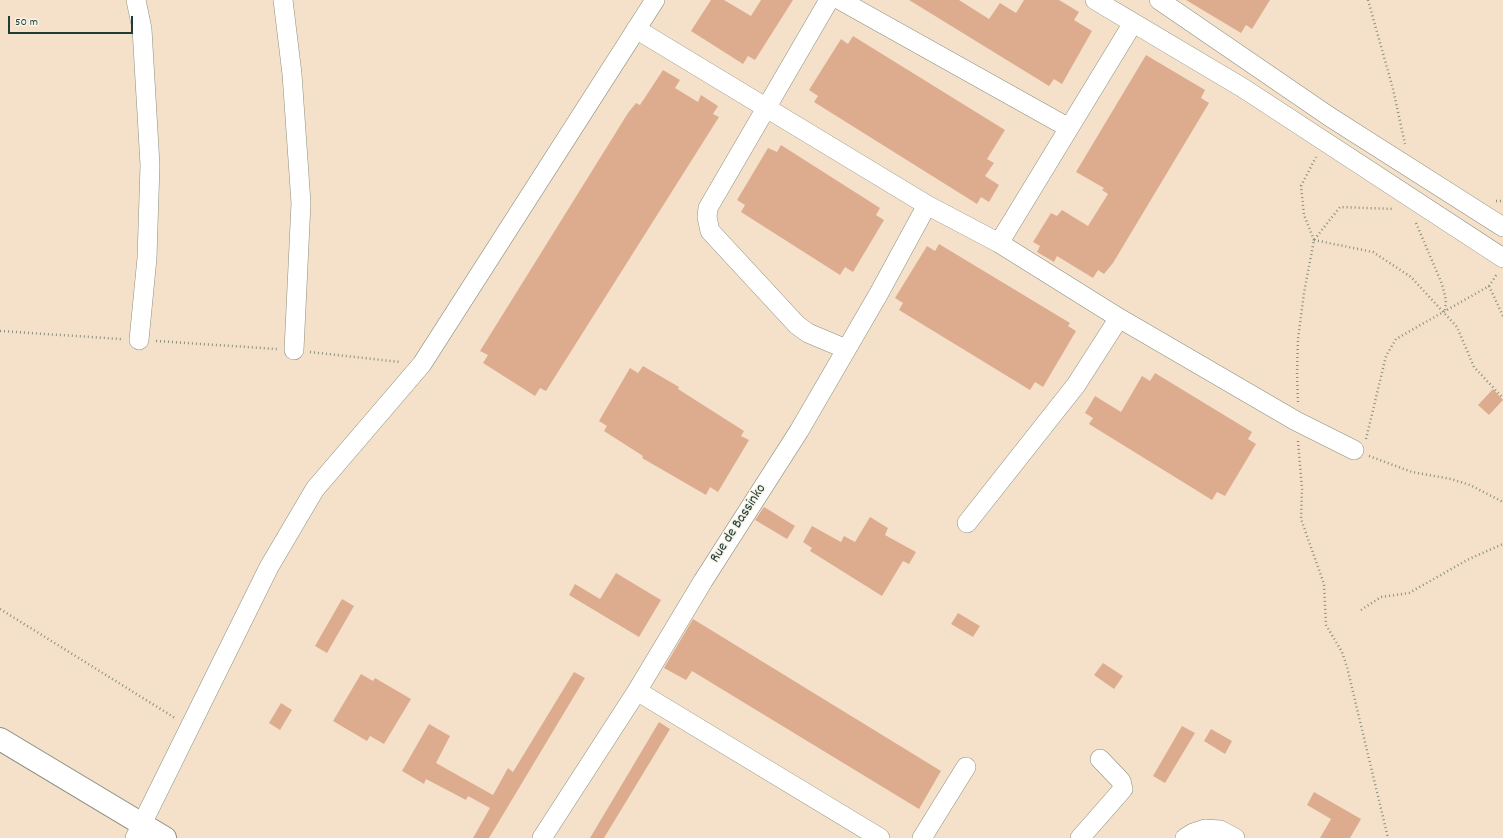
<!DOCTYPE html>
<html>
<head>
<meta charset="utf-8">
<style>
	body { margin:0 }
	#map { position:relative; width:1503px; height:838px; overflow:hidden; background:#f5e1c9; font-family:Dekko,sans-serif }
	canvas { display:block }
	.scale { position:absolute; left:8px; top:16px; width:125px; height:18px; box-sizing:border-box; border:2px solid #1f3d34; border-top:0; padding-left:5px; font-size:12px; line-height:14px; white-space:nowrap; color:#1f3d34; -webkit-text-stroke:3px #f7f3e8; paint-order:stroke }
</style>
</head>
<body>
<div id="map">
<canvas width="1503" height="838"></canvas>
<div class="scale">50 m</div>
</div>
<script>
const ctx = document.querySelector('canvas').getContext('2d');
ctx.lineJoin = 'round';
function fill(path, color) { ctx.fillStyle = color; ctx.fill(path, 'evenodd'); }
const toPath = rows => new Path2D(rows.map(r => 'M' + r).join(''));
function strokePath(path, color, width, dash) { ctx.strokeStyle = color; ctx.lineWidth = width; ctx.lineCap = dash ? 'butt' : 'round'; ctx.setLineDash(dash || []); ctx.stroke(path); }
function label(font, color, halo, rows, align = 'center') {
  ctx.font = font + ' Dekko,sans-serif'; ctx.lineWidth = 3; ctx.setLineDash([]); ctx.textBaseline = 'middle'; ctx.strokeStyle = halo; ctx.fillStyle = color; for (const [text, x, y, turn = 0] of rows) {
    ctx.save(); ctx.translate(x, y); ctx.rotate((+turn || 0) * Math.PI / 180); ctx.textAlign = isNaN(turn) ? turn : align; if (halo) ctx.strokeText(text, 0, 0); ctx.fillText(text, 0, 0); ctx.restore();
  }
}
fill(toPath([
	[711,0,724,0,751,16,761,0,793,0,755,60,748,56,743,64,691,31],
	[909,0,959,0,989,19,1000,3,1016,13,1024,0,1059,0,1079,12,1074,20,1092,31,1062,84,1054,79,1049,86],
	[1186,0,1270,0,1252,29,1246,25,1241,33],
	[853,36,1005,130,987,159,994,163,985,176,999,185,989,202,981,197,977,204,814,102,818,96,809,90,841,39,848,44],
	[1146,55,1205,90,1201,98,1209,103,1113,263,1104,274,1098,270,1093,278,1057,256,1054,262,1037,252,1040,246,1033,242,1051,213,1057,216,1062,210,1088,226,1108,194,1102,190,1104,188,1076,172],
	[663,70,680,80,675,88,698,102,701,95,718,106,713,114,719,117,546,391,540,388,535,396,483,363,488,355,480,351,628,113,636,103,640,105],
	[781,145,880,208,876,215,884,220,853,272,845,267,840,275,741,212,745,205,737,200,768,148,777,152],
	[939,244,1070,323,1068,326,1076,331,1043,387,1035,382,1030,390,899,310,903,303,895,298,927,246,935,251],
	[643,366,679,387,678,389,744,431,741,436,749,440,718,492,710,487,706,495,642,458,643,456,604,431,607,426,599,421,630,368,638,373],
	[1155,373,1252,432,1248,439,1256,444,1225,496,1217,492,1212,500,1089,424,1093,418,1085,413,1095,396,1121,412,1142,376,1150,381],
	[1493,389,1503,400,1489,415,1478,405],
	[764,507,795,526,787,539,755,520],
	[870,517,888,528,885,535,916,552,909,564,903,561,882,596,810,551,812,548,803,542,812,526,841,542,844,536,855,542],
	[616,573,661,600,639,637,569,595,575,584,600,599],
	[342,599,354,606,327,653,315,646],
	[958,613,980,626,973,637,951,624],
	[693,619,941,771,919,809,692,671,686,680,664,668],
	[1103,663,1123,676,1114,689,1094,675],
	[574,672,585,678,489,838,473,838,490,808,468,796,466,800,426,779,424,784,402,771,429,724,450,736,436,763,493,795,508,768,513,772],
	[361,674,373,681,375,678,411,699,384,744,370,736,367,741,333,721],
	[281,703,292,710,280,730,269,723],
	[659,722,670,729,658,749,604,838,590,838],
	[1182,726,1195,733,1165,783,1153,776],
	[1211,729,1232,741,1225,754,1204,741],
	[1314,792,1361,819,1350,838,1320,838,1331,819,1307,805]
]), '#ddac8e');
const minor = toPath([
	[136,0,142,29,150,165,147,258,139,340],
	[283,0,292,74,301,203,294,350],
	[829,0,708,208,707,217,710,231,797,325,808,333,846,349],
	[840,0,1069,128],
	[1095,0,1243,88,1503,258],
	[1159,0,1330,117,1503,227],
	[636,29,927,205,999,243,1119,318,1296,421,1354,450],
	[999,243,1133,23],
	[967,523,1076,385,1119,318],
	[637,691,880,838],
	[135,838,269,567,315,489,422,364,655,0],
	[542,838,637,691,703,581,799,431,878,295,927,205],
	[922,838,966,767],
	[1080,838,1123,789,1121,781,1100,759],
	[1185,838,1193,833,1205,829,1220,830,1235,838]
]);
const tertiary = toPath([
	[0,739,165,838]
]);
strokePath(minor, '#8a8f7e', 20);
strokePath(tertiary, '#8a8f7e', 24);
strokePath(toPath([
	[1368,0,1393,89,1405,144],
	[1496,201,1503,201],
	[1416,223,1442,284,1446,300,1445,312],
	[1314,240,1373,252,1411,277,1457,327,1474,367,1503,398],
	[1314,240,1304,215,1301,186,1316,157],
	[1489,286,1503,316],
	[0,331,121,339],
	[156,341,277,349],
	[310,352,400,362],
	[1298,402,1297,373,1298,339,1304,293,1314,240,1340,207,1394,209],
	[1366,439,1386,356,1396,339,1489,286,1497,274],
	[1298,441,1302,489,1301,519,1324,584,1326,625,1342,652,1347,667,1388,838],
	[1369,456,1412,472,1451,479,1470,485,1503,502],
	[0,609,175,718],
	[1361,610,1381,597,1409,593,1469,559,1503,544]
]), '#8a8f7e', 2.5, [1, 3]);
strokePath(minor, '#fff', 19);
strokePath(tertiary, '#fff', 22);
label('15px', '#1f3d34', '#f7f3e8', [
	["Rue de Bassinko",739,524,-57]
]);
</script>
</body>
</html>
